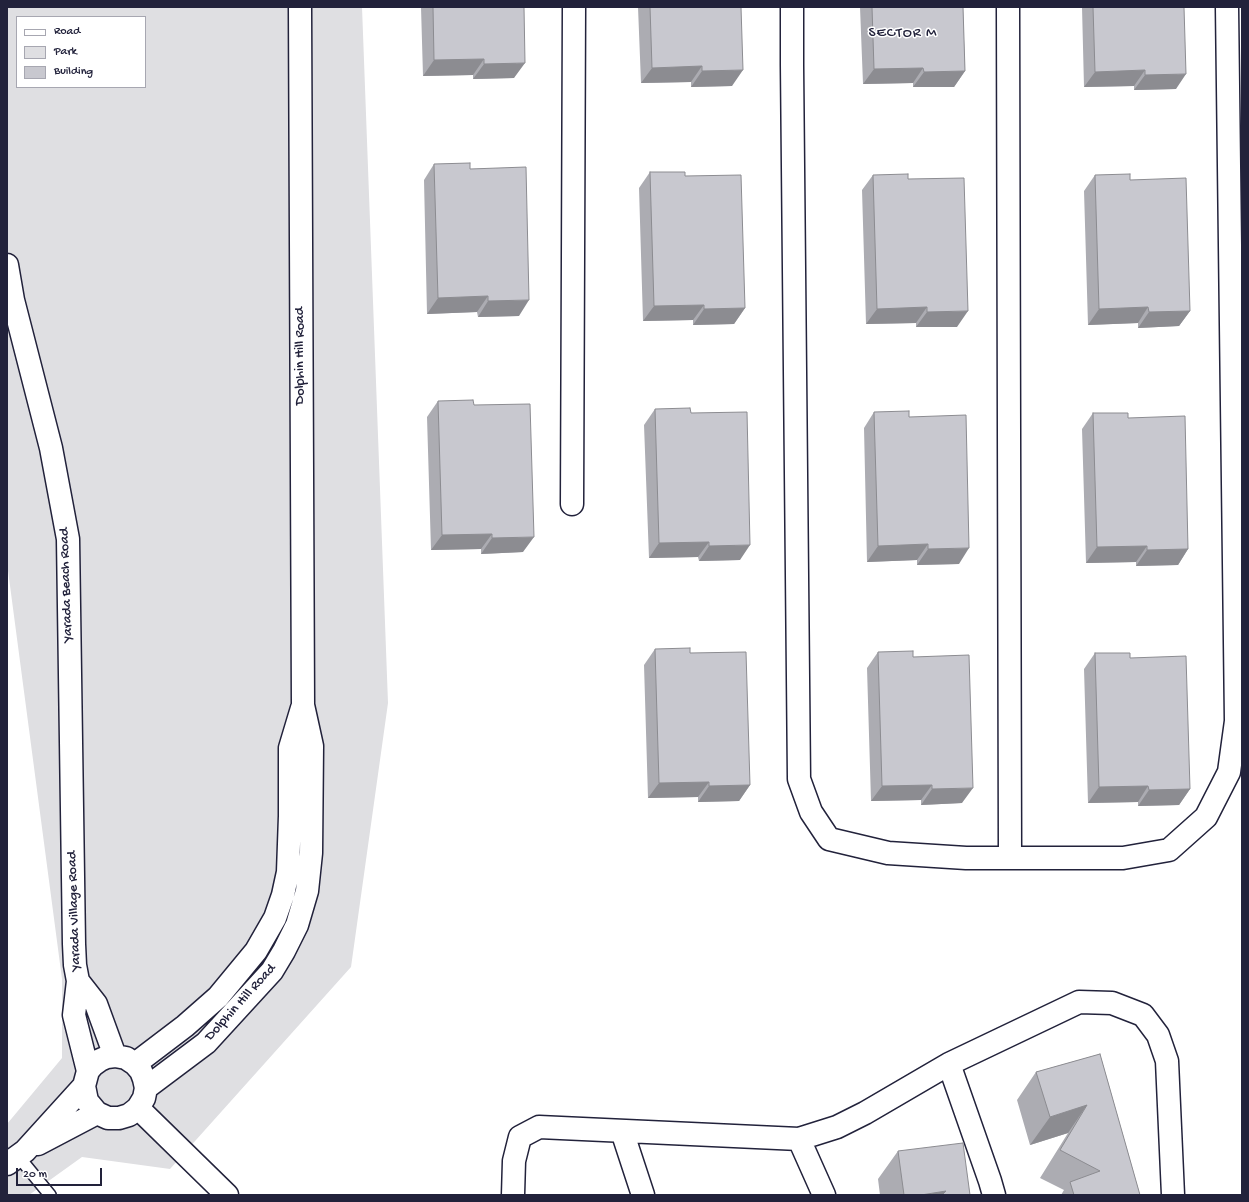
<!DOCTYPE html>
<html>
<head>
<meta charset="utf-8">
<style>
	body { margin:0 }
	#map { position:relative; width:1249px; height:1202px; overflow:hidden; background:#fff; font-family:"Gochi Hand",sans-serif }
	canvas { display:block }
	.frame { position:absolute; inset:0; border:8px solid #22223b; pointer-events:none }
	.legend { position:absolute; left:16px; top:16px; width:130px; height:72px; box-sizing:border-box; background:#fff; border:1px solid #a7a7b1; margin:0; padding:5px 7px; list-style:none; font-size:12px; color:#22223b }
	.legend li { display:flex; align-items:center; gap:8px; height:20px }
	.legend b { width:20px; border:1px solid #a7a7b1 }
	.scale { position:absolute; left:16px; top:1168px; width:86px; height:18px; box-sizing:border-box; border:2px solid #22223b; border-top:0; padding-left:5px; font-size:12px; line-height:14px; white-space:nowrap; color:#22223b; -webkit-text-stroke:3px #fff; paint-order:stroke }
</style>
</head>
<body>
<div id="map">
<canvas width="1249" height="1202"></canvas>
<div class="frame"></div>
<ul class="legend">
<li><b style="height:5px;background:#fff"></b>Road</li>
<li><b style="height:11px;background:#dfdfe2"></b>Park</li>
<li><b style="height:11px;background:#c8c8cf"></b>Building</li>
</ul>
<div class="scale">20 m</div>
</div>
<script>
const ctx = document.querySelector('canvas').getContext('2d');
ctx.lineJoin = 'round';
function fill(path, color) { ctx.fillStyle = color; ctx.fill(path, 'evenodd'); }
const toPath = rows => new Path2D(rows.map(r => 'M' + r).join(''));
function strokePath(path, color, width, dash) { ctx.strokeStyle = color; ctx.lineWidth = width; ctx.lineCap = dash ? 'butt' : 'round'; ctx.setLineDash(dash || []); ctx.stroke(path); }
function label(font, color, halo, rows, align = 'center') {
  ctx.font = font + ' "Gochi Hand",sans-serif'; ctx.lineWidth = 3; ctx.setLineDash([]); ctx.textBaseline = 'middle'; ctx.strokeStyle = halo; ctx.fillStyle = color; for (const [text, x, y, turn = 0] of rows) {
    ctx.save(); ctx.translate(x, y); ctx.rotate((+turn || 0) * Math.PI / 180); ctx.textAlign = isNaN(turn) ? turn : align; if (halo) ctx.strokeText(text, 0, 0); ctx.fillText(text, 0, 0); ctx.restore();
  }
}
fill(toPath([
	[7,7,362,7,388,703,351,967,170,1169,82,1157,29,1195,7,1195,7,1124,62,1058,62,979,7,563],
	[17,17,145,17,145,87,17,87]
]), '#dfdfe2');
const service = toPath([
	[18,1156,50,1195]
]);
const minor = toPath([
	[792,7,792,65,799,779,811,812,829,839,888,853,966,858,1123,858,1169,850,1206,817,1229,772,1236,721,1227,7],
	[1008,7,1010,857],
	[572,504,574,7],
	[949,1064,990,1181,994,1195],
	[138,1108,227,1195],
	[622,1131,643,1195],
	[799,1139,824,1195],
	[513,1195,514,1161,520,1137,539,1127,799,1139,837,1127,865,1113,949,1064,1079,1002,1112,1003,1143,1015,1158,1035,1167,1061,1173,1195]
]);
const tertiary = toPath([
	[7,265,13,300,51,448,68,539,74,944,75,965,78,981,74,1015,88,1071],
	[78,981,96,1004,115,1056],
	[135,1064,185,1026,218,997,256,951,275,918,283,895,288,872,290,816,290,748,302,708],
	[146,1088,206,1043,272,971,284,951,297,925,307,891,311,853,312,746,303,705,300,7],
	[38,1144,97,1113],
	[7,1164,25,1151,84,1086,88,1071,93,1065,100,1060,107,1057,115,1056,126,1058,135,1064,141,1071,144,1079,146,1088,144,1098,138,1108,129,1115,119,1118,108,1118,97,1113,87,1101,84,1086]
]);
strokePath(service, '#22223b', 14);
strokePath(minor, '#22223b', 25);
strokePath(tertiary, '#22223b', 25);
strokePath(service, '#fff', 11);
strokePath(minor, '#fff', 22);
strokePath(tertiary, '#fff', 22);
fill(toPath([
	[421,7,524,7,514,78,473,79,473,75,423,76],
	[638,7,741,7,732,86,691,87,691,82,641,83],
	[860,7,963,7,965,71,954,87,913,87,913,83,863,84],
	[1082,7,1184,7,1176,89,1134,90,1134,86,1084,87],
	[434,164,470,169,519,316,478,317,477,312,427,314,424,180],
	[650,172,685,176,745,308,734,324,693,325,693,320,643,321,639,188],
	[873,175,908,179,957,327,916,327,916,323,866,324,862,190],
	[1095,175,1130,180,1190,311,1179,326,1138,328,1138,323,1088,325,1084,191],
	[438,401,474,405,523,552,481,554,481,549,431,550,427,417],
	[655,409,691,413,740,560,699,561,698,557,649,558,644,425],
	[874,412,909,417,959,564,917,565,917,560,867,562,864,428],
	[1093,413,1128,418,1188,549,1178,565,1136,566,1136,562,1086,563,1082,429],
	[655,649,690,653,750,785,739,801,698,802,698,797,648,798,644,665],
	[878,652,913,657,962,803,921,805,921,800,871,801,867,668],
	[1095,653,1130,658,1190,789,1179,805,1138,806,1138,802,1088,803,1084,669],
	[1100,1054,1140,1195,1061,1195,1064,1190,1040,1178,1068,1133,1030,1145,1017,1100,1036,1072],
	[898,1151,970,1195,880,1195,878,1179]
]), '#acacb2');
fill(toPath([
	[484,59,473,75,423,76,434,60],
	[525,63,514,78,473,79,484,64],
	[702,66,691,82,641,83,652,68],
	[923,68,913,83,863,84,874,69],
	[743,70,732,86,691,87,702,71],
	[1145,70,1134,86,1084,87,1095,72],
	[965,71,954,87,913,87,924,72],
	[1186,74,1176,89,1134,90,1145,75],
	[488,296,477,312,427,314,438,298],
	[529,300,519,316,478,317,488,301],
	[704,305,693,320,643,321,654,306],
	[927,307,916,323,866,324,877,309],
	[1148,307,1138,323,1088,325,1099,309],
	[745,308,734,324,693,325,704,309],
	[968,311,957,327,916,327,927,312],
	[1190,311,1179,326,1138,328,1149,312],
	[492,534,481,549,431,550,442,535],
	[534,537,523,552,481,554,492,538],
	[709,542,698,557,649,558,659,543],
	[928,544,917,560,867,562,878,546],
	[750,545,740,560,699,561,709,546],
	[1147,546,1136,562,1086,563,1097,547],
	[969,548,959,564,917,565,928,549],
	[1188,549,1178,565,1136,566,1147,550],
	[709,782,698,797,648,798,659,783],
	[750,785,739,801,698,802,709,786],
	[932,785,921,800,871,801,882,786],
	[1148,786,1138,802,1088,803,1099,787],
	[973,788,962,803,921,805,932,789],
	[1190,789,1179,805,1138,806,1149,790],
	[1087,1105,1068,1133,1030,1145,1050,1117],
	[946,1191,943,1195,921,1195]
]), '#8c8c91');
const building = toPath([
	[433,7,524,7,525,63,484,64,484,59,434,60,433,7],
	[650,7,741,7,743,70,702,71,702,66,652,68,650,7],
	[872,7,963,7,965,71,924,72,923,68,874,69,872,7],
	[1093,7,1184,7,1186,74,1145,75,1145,70,1095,72,1093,7],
	[470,163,470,169,526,167,529,300,488,301,488,296,438,298,434,164,470,163],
	[650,172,685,172,685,176,741,175,745,308,704,309,704,305,654,306,650,172],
	[908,174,908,179,964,178,968,311,927,312,927,307,877,309,873,175,908,174],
	[1130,174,1130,180,1186,178,1190,311,1149,312,1148,307,1099,309,1095,175,1130,174],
	[473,400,474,405,530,404,534,537,492,538,492,534,442,535,438,401,473,400],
	[690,408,691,413,747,412,750,545,709,546,709,542,659,543,655,409,690,408],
	[909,411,909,417,966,415,969,548,928,549,928,544,878,546,874,412,909,411],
	[1093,413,1128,413,1128,418,1185,416,1188,549,1147,550,1147,546,1097,547,1093,413],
	[690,648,690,653,746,652,750,785,709,786,709,782,659,783,655,649,690,648],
	[913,651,913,657,969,655,973,788,932,789,932,785,882,786,878,652,913,651],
	[1095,653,1130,653,1130,658,1186,656,1190,789,1149,790,1148,786,1099,787,1095,653],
	[1100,1054,1140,1195,1074,1195,1070,1182,1100,1171,1060,1150,1087,1105,1050,1117,1036,1072,1100,1054],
	[963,1143,970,1195,942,1195,946,1191,921,1195,904,1195,898,1151,963,1143]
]);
fill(building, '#c8c8cf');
strokePath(building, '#8c8c91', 1);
label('14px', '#22223b', '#fff', [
	["Dolphin Hill Road",301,356,-90],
	["Yarada Beach Road",67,585,-92],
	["Yarada Village Road",75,911,-92],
	["Dolphin Hill Road",241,1003,-48]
]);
ctx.letterSpacing = '1px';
label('15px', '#22223b', '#fff', [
	["SECTOR M",903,34]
]);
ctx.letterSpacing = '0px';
</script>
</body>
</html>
